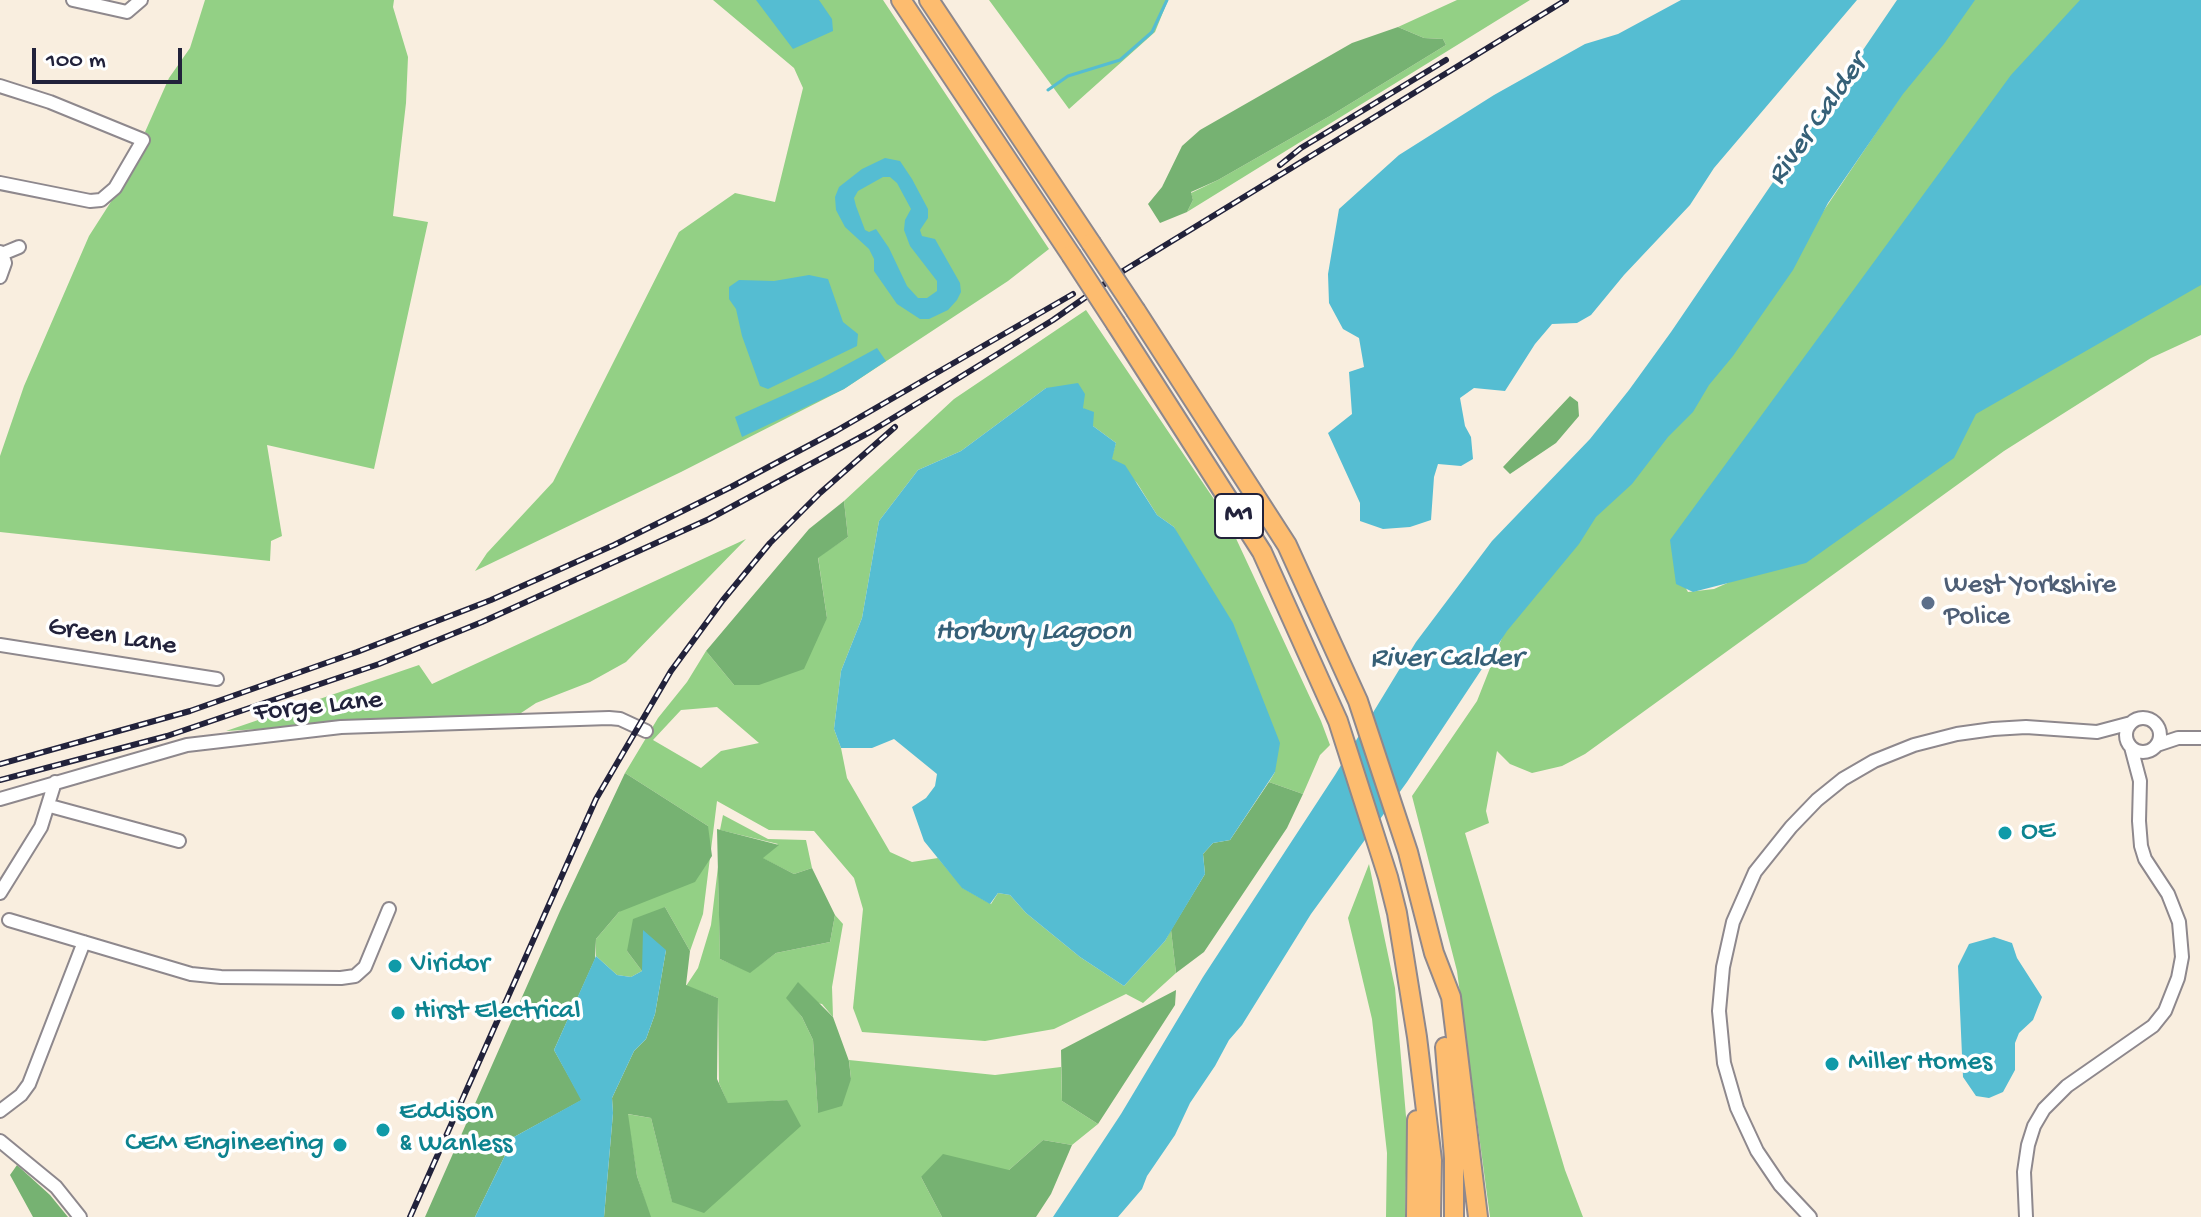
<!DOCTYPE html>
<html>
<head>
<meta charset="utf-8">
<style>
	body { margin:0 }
	#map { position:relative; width:2201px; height:1217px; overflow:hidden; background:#f9eedf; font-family:"Gochi Hand",sans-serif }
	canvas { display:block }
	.scale { position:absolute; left:32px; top:48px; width:150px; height:36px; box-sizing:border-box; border:4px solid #22223b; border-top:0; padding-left:10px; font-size:24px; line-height:28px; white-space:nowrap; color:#22223b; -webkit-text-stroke:6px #fff; paint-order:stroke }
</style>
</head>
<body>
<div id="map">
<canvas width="2201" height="1217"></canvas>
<div class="scale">100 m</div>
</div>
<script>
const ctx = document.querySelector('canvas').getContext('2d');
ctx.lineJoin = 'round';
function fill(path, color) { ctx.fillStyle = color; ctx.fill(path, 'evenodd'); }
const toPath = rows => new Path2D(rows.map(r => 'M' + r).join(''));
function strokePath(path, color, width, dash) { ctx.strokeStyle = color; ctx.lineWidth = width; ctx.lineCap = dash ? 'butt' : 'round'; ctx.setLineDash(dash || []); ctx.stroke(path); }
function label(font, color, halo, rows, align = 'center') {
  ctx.font = font + ' "Gochi Hand",sans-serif'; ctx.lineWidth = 7; ctx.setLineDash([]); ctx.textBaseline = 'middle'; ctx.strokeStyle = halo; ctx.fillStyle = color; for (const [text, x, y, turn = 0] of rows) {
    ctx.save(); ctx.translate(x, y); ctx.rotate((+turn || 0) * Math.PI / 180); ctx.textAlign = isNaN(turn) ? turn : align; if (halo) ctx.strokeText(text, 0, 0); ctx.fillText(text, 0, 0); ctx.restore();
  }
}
fill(toPath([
	[205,0,394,0,393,7,408,57,406,103,393,216,428,222,374,469,267,445,282,536,271,541,270,561,0,532,0,456,24,386,89,236,130,172,149,135,145,132,169,78,190,48],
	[713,0,883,0,1049,249,1008,281,844,389,681,472,475,571,487,553,553,482,679,232,735,193,775,202,803,88,794,68],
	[989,0,1168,0,1155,32,1069,109],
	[1457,0,1530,0,1187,212,1193,200,1191,193,1218,180,1330,116,1446,45,1443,39,1424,38,1398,27],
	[1974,0,2082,0,1683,583,1688,592,1714,589,1743,576,1974,411,2201,282,2201,335,2151,358,2004,451,1585,754,1562,766,1532,773,1510,764,1497,751,1486,811,1489,823,1465,833,1565,1170,1583,1217,1490,1217,1457,971,1412,796,1477,701,1505,630,1594,518,1648,459,1708,383,1902,94],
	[1086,310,1226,517,1321,721,1330,745,1320,755,1303,794,1269,782,1275,772,1174,527,1157,515,1137,483,1111,459,1116,443,1093,426,1083,408,1046,388,961,451,918,470,879,521,862,618,841,671,834,729,841,748,847,778,890,852,912,862,938,858,963,888,991,904,998,893,1010,895,1026,913,1080,957,1124,986,1165,941,1171,930,1176,973,1143,1003,1126,994,1054,1029,985,1041,862,1032,853,1008,863,909,854,878,814,831,769,830,717,801,703,914,690,951,665,907,627,951,642,971,631,977,617,975,596,956,596,939,619,912,708,826,625,773,658,718,687,682,706,651,734,685,827,618,818,557,848,537,844,501,954,399],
	[717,707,759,743,721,751,701,768,653,740,681,710],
	[746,539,626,662,590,682,536,703,521,713,226,731,419,665,432,684],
	[723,815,768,839,806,840,812,868,794,874,762,858,778,844,720,830],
	[1369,864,1395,988,1407,1128,1405,1217,1386,1217,1387,1153,1372,1019,1348,918],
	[718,867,720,959,750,972,776,953,830,942,835,915,843,924,832,987,833,1017,822,1004,787,998,802,1017,813,1040,818,1112,851,1079,849,1060,995,1075,1061,1067,1062,1101,1098,1124,1072,1145,1043,1140,1009,1170,921,1177,942,1217,650,1217,637,1176,627,1114,651,1118,672,1201,787,1100,728,1104,719,1083,718,998,686,986,698,968,711,925]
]), '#93d085');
fill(toPath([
	[1398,27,1424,38,1443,39,1446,45,1330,116,1218,180,1191,192,1193,200,1187,212,1160,223,1148,204,1162,187,1182,146,1200,130,1352,43],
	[1570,396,1578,402,1579,416,1556,443,1510,474,1503,467],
	[844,501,848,537,818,558,827,618,804,669,759,685,734,685,706,651,809,529],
	[625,773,708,826,712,856,695,882,619,912,596,939,595,959,554,1050,582,1100,514,1137,475,1217,425,1217,560,911],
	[1269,782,1303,794,1287,828,1204,952,1176,973,1171,930,1205,874,1203,854,1213,843,1230,840],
	[717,829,779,845,763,858,794,874,812,868,835,915,830,942,776,953,750,973,720,959],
	[665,907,690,951,686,985,718,998,717,1079,728,1103,787,1100,801,1126,704,1213,672,1202,651,1118,628,1114,637,1176,651,1217,604,1217,613,1113,612,1098,634,1051,646,1039,655,1014,666,950,642,971,627,951,633,919],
	[798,982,833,1017,849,1061,851,1079,842,1106,818,1113,813,1040,802,1017,786,998],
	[1176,990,1175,1005,1098,1124,1062,1101,1061,1050],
	[1043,1140,1072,1145,1051,1194,1036,1217,942,1217,921,1177,943,1154,1009,1170],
	[17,1165,50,1195,68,1217,33,1217,10,1175]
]), '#76b272');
fill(toPath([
	[756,0,819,0,832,19,833,31,793,49],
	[1681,0,1857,0,1714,168,1690,205,1624,275,1591,315,1577,323,1552,324,1535,344,1505,391,1474,388,1460,398,1465,426,1471,437,1473,459,1461,466,1438,464,1434,477,1431,520,1410,527,1383,529,1360,521,1360,503,1328,433,1352,414,1349,372,1364,367,1359,338,1343,329,1329,303,1328,274,1339,209,1399,155,1494,95,1585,44,1618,34],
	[1897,0,1975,0,1944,44,1903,94,1828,203,1793,270,1733,356,1709,385,1693,412,1668,437,1632,484,1596,517,1579,544,1507,631,1407,782,1311,914,1242,1025,1229,1040,1215,1066,1190,1103,1175,1135,1147,1176,1142,1189,1118,1217,1053,1217,1121,1114,1203,977,1335,775,1416,642,1492,541,1590,439,1629,390,1671,332],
	[2080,0,2201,0,2201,285,1976,414,1954,458,1806,563,1693,592,1676,584,1670,540,2011,75],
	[885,158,900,161,912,179,928,209,928,218,920,230,922,236,935,239,960,283,961,292,957,300,948,310,929,319,920,319,897,304,874,271,874,259,869,249,845,227,836,210,835,197,839,187,862,169],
	[883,177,890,177,897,183,911,209,905,220,904,230,910,246,937,281,937,291,927,298,918,298,907,286,889,248,876,229,869,232,865,230,856,206,854,198,858,191],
	[809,275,828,279,843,322,858,334,857,346,768,389,760,386,742,336,736,309,729,299,729,287,739,280,774,281],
	[877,348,886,361,844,389,742,437,735,417,822,378],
	[1078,383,1085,394,1083,408,1094,412,1093,426,1116,443,1112,459,1125,465,1157,515,1174,527,1233,623,1280,743,1275,772,1230,840,1213,843,1203,854,1205,874,1165,941,1124,986,1080,957,1026,913,1010,895,998,893,990,904,962,888,924,841,912,807,926,798,935,786,937,774,894,739,872,748,841,748,834,729,841,671,862,618,879,521,918,470,961,451,1046,388],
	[643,930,666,950,655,1014,646,1039,634,1051,612,1098,613,1113,604,1217,475,1217,514,1137,581,1100,554,1050,596,956,617,975,631,977,642,971],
	[1994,937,2012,943,2017,958,2042,997,2033,1020,2019,1033,2015,1043,2015,1070,2003,1092,1989,1098,1976,1096,1963,1077,1958,966,1969,944]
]), '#55bdd2');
strokePath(toPath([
	[1048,90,1068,76,1120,60,1152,32,1167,0]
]), '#55bdd2', 3);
const minor = toPath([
	[73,0,127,12,141,0],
	[0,86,50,102,143,140,115,188,101,200,90,201,0,183],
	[0,252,2,254,19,247],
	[0,277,5,263,2,254],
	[0,645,217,679],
	'2126 735a17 17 0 1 1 34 0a17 17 0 1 1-34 0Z',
	[2157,745,2178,738,2201,738],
	[0,799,187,745,341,727,609,718,620,719,646,731],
	[50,806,179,841],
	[0,893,41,827,55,782],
	[9,920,191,974,221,977,341,978,355,976,365,967,389,909],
	[0,1111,21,1095,29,1084,84,942],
	[0,1141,56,1187,80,1217],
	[1810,1217,1780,1185,1757,1151,1737,1108,1724,1063,1719,1011,1723,967,1733,922,1755,872,1791,827,1817,800,1843,779,1874,761,1914,745,1957,734,1993,729,2026,727,2097,732,2131,723],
	[2026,1217,2024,1172,2028,1145,2034,1126,2044,1109,2067,1086,2153,1026,2165,1011,2178,978,2182,957,2179,922,2168,894,2145,859,2141,846,2139,821,2140,781,2131,747]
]);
const highway = toPath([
	[901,0,1071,255],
	[929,0,1091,243],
	[1136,311,1287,545,1358,701,1408,852,1434,953,1451,997,1478,1217],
	[1116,324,1262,552,1338,721,1388,877,1397,913,1417,1037,1432,1160,1431,1217],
	[1445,1047,1454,1158,1454,1217],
	[1416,1217,1417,1120]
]);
strokePath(minor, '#8e888d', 16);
strokePath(highway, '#8e888d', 22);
strokePath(minor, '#fff', 12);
strokePath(highway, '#fdbc6f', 18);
const rail = toPath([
	[1280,165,1301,148,1446,60],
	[0,764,190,711,357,652,491,600,614,545,731,487,836,431,1073,294],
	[0,780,167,736,379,664,482,622,709,519,870,432,944,387,1053,320,1123,271,1566,0],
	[410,1217,596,799,671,671,723,600,770,543,820,493,895,427]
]);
strokePath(rail, '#22223b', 6);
strokePath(rail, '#fff', 3, [9]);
const highwayBridge = toPath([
	[1091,243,1136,311],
	[1071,255,1116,324]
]);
strokePath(highwayBridge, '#8e888d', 22, []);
strokePath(highwayBridge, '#fdbc6f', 18);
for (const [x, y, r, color] of [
	[1928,603,8,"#5c6f8a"],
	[2005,833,8,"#0f9aa8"],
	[395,966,8,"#0f9aa8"],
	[398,1013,8,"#0f9aa8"],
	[1832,1064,8,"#0f9aa8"],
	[383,1130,8,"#0f9aa8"],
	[340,1145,8,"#0f9aa8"]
]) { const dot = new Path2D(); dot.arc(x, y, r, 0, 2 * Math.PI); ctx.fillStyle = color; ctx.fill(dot); strokePath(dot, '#fff', 3); }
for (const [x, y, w] of [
	[1239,516,48]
]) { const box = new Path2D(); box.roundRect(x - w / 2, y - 22, w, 44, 6); ctx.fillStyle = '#fff'; ctx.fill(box); strokePath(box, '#22223b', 2); }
label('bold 26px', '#22223b', null, [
	["M1",1239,516]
]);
label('28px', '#4e5e75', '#fff', [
	["West Yorkshire",1944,587],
	["Police",1944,619]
], 'left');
label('28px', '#22223b', '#fff', [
	["Green Lane",112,638,9],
	["Forge Lane",318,708,-6]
]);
label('28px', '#0d838f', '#fff', [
	["OE",2021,833],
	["Viridor",411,966],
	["Hirst Electrical",414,1013],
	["Miller Homes",1848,1064],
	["Eddison",399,1114],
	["& Wanless",399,1146],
	["CEM Engineering",324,1145,"right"]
], 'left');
label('italic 30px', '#366077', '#fff', [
	["River Calder",1819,121,-55],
	["Horbury Lagoon",1033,633],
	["River Calder",1446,660]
]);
</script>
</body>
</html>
